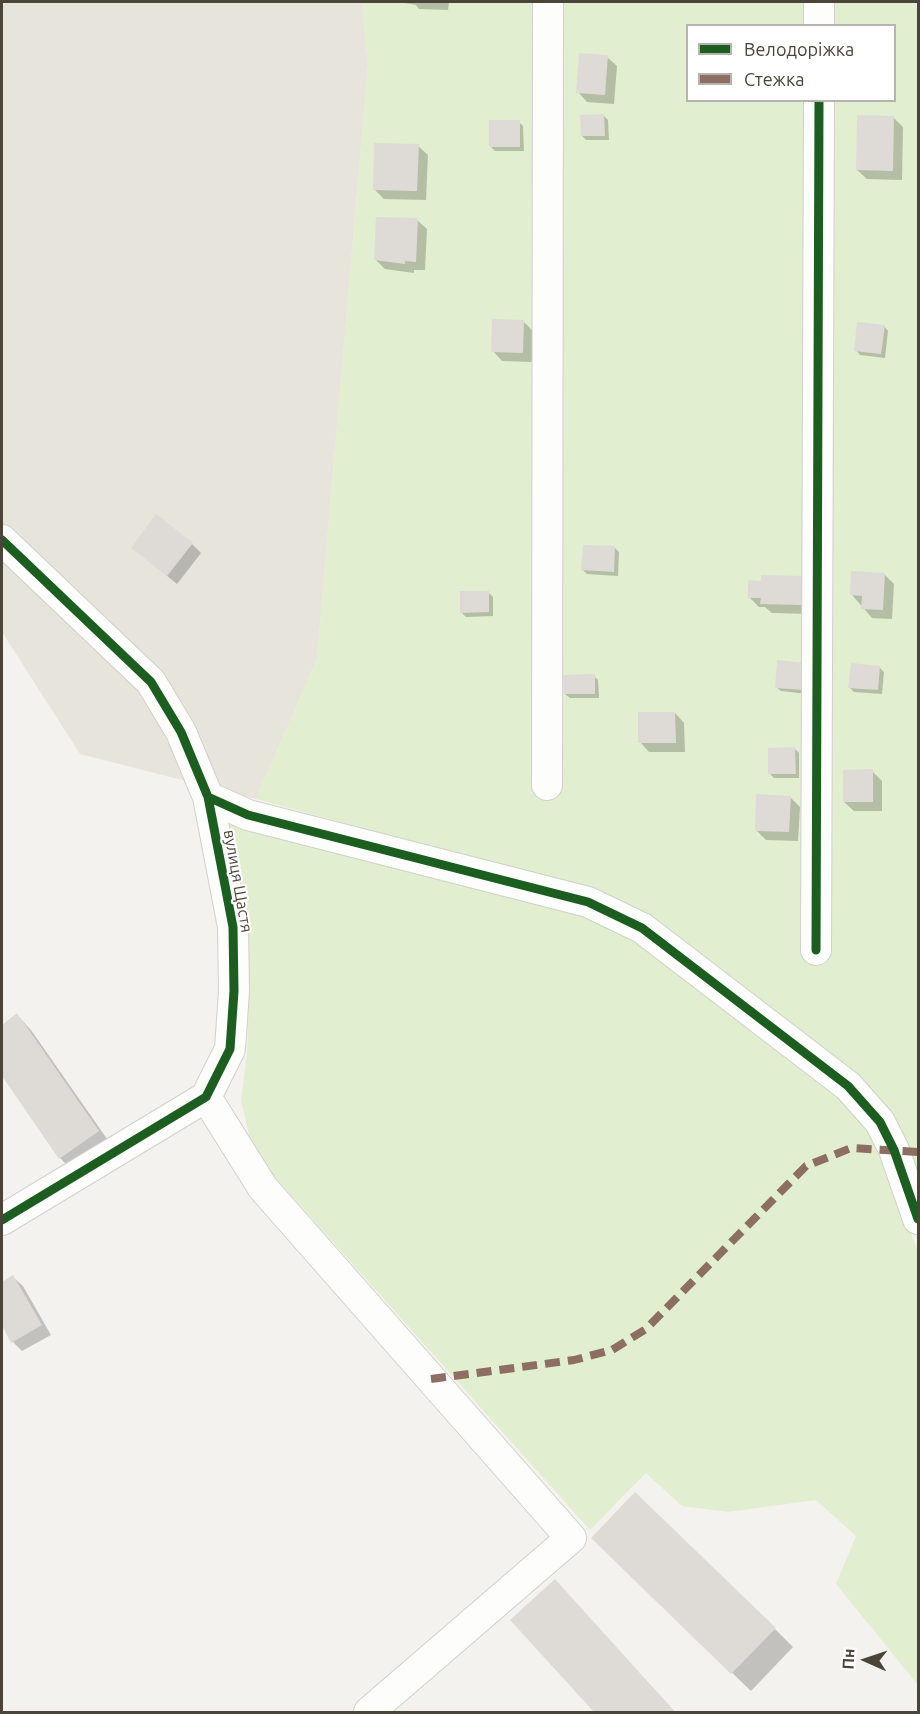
<!DOCTYPE html>
<html>
<head>
<meta charset="utf-8">
<style>
	body { margin:0 }
	#map { position:relative; width:920px; height:1714px; overflow:hidden; background:#f4f2ee; font-family:Ubuntu,sans-serif }
	canvas { display:block }
	.frame { position:absolute; inset:0; border:3px solid #4b4439; pointer-events:none }
	.legend { position:absolute; left:686px; top:24px; width:210px; height:78px; box-sizing:border-box; background:#fff; border:2px solid #b7b4b0; margin:0; padding:8px 10px; list-style:none; font-size:18px; color:#4b4439 }
	.legend li { display:flex; align-items:center; gap:12px; height:30px }
	.legend b { width:30px; border:2px solid #b7b4b0 }
	.north { position:absolute; left:836px; top:1630px; width:60px; height:60px; -webkit-text-stroke:4px #fff; paint-order:stroke; rotate:273deg; font-size:16px; font-weight:700; line-height:24px; text-align:center; color:#4b4439 }
	.north::after { content:''; display:block; margin:auto; width:21px; height:27px; background:#4b4439; clip-path:polygon(50% 0,100% 100%,50% 72%,0 100%) }
</style>
</head>
<body>
<div id="map">
<canvas width="920" height="1714"></canvas>
<div class="frame"></div>
<ul class="legend">
<li><b style="height:8px;background:#1b5e20"></b>Велодоріжка</li>
<li><b style="height:8px;background:#8d6e63"></b>Стежка</li>
</ul>
<div class="north">Пн</div>
</div>
<script>
const ctx = document.querySelector('canvas').getContext('2d');
ctx.lineJoin = 'round';
function fill(path, color) { ctx.fillStyle = color; ctx.fill(path, 'evenodd'); }
const toPath = rows => new Path2D(rows.map(r => 'M' + r).join(''));
function strokePath(path, color, width, dash) { ctx.strokeStyle = color; ctx.lineWidth = width; ctx.lineCap = dash ? 'butt' : 'round'; ctx.setLineDash(dash || []); ctx.stroke(path); }
function label(font, color, halo, rows, align = 'center') {
  ctx.font = font + ' Ubuntu,sans-serif'; ctx.lineWidth = 4.5; ctx.setLineDash([]); ctx.textBaseline = 'middle'; ctx.strokeStyle = halo; ctx.fillStyle = color; for (const [text, x, y, turn = 0] of rows) {
    ctx.save(); ctx.translate(x, y); ctx.rotate((+turn || 0) * Math.PI / 180); ctx.textAlign = isNaN(turn) ? turn : align; if (halo) ctx.strokeText(text, 0, 0); ctx.fillText(text, 0, 0); ctx.restore();
  }
}
fill(toPath([
	[2,2,362,2,368,65,317,659,256,799,80,754,2,632]
]), '#e7e4dc');
fill(toPath([
	[362,2,918,2,918,1176,905,1138,588,890,256,799,317,659,368,65],
	[688,26,894,26,894,100,688,100],
	[223,821,248,830,582,915,637,943,835,1091,866,1123,884,1159,918,1252,918,1685,836,1584,856,1536,816,1500,728,1512,682,1506,646,1473,590,1530,273,1175,251,1143,241,1101,247,1054,249,991,244,923]
]), '#e1eecf');
fill(toPath([
	[399,2,449,2,448,10,419,9,416,5],
	[607,57,617,66,614,104,587,102,578,92],
	[604,116,608,120,609,140,586,140,582,136],
	[893,117,903,127,902,180,867,179,857,170],
	[519,122,523,126,524,151,495,151,491,147],
	[418,146,428,155,426,200,384,199,374,189],
	[417,220,427,229,425,270,414,270,414,273,385,269,376,260],
	[523,321,533,331,532,362,502,361,493,351],
	[884,326,888,331,885,358,860,355,856,350],
	[192,544,201,553,177,584,133,548],
	[615,548,619,552,618,576,587,574,583,570],
	[884,574,894,584,892,619,872,618,852,595],
	[804,578,812,614,772,613,765,607,759,607,749,597],
	[488,592,493,597,493,616,466,617,461,612],
	[778,662,808,694,781,691,776,687],
	[879,667,884,672,882,694,854,692,850,688],
	[594,676,598,680,599,698,570,698,565,694],
	[675,713,684,723,685,752,649,752,640,742],
	[795,749,799,753,799,778,774,778,770,774],
	[872,771,882,781,882,811,854,811,844,802],
	[790,797,800,807,798,841,766,840,756,830],
	[17,1015,31,1030,112,1146,74,1172,60,1158,2,1074,2,1026],
	[13,1277,23,1286,51,1335,22,1351,13,1342,2,1322,2,1284],
	[611,1556,775,1629,793,1647,751,1691],
	[573,1600,675,1712,596,1712,512,1620]
]), '#0003');
fill(toPath([
	[579,53,608,55,605,95,576,93],
	[604,114,605,136,581,136,580,115],
	[857,115,894,116,893,171,856,170],
	[489,120,520,120,520,147,489,147],
	[374,143,419,144,417,191,373,190],
	[376,217,418,218,416,262,405,261,405,264,374,260],
	[492,319,524,320,523,353,491,352],
	[857,322,885,325,881,354,854,351],
	[156,514,193,543,167,576,131,548],
	[583,545,615,546,614,572,581,570],
	[851,571,885,573,883,610,861,609,862,596,850,595],
	[761,575,804,576,803,605,760,604,761,598,748,598,748,580,761,581],
	[460,591,489,591,489,612,460,613],
	[777,660,807,663,804,690,775,688],
	[851,663,880,666,878,690,848,688],
	[595,674,595,694,564,694,563,675],
	[638,712,675,712,676,743,638,743],
	[795,747,796,774,768,774,768,748],
	[873,769,873,802,843,802,843,770],
	[756,794,791,796,789,832,755,831],
	[17,1013,99,1131,59,1159,2,1076,2,1025],
	[13,1275,42,1325,11,1343,2,1325,2,1282],
	[635,1492,776,1628,731,1674,591,1538],
	[555,1579,675,1712,594,1712,510,1620]
]), '#dedbd6');
const minor = toPath([
	[819,26,819,2],
	[2,540,151,682,181,732,208,797,233,927,234,991,230,1049,206,1097,2,1220],
	[547,785,548,2],
	[208,797,248,815,588,902,642,928,848,1086,880,1122,894,1150,918,1219],
	[816,950,819,100],
	[206,1097,263,1188,571,1538,369,1712]
]);
strokePath(minor, '#d2d0cb', 32);
strokePath(minor, '#fdfdfc', 30);
strokePath(toPath([
	[431,1379,574,1360,612,1350,646,1329,806,1166,851,1148,918,1152]
]), '#8d6e63', 8, [15, 8]);
strokePath(toPath([
	[2,540,151,682,181,732,208,797,233,927,234,991,230,1049,206,1097,2,1220],
	[208,797,248,815,588,902,642,928,848,1086,880,1122,894,1150,918,1219],
	[816,950,819,100]
]), '#1b5e20', 9);
label('16px', '#4b4439', '#fff', [
	["вулиця Щастя",238,881,80]
]);
</script>
</body>
</html>
